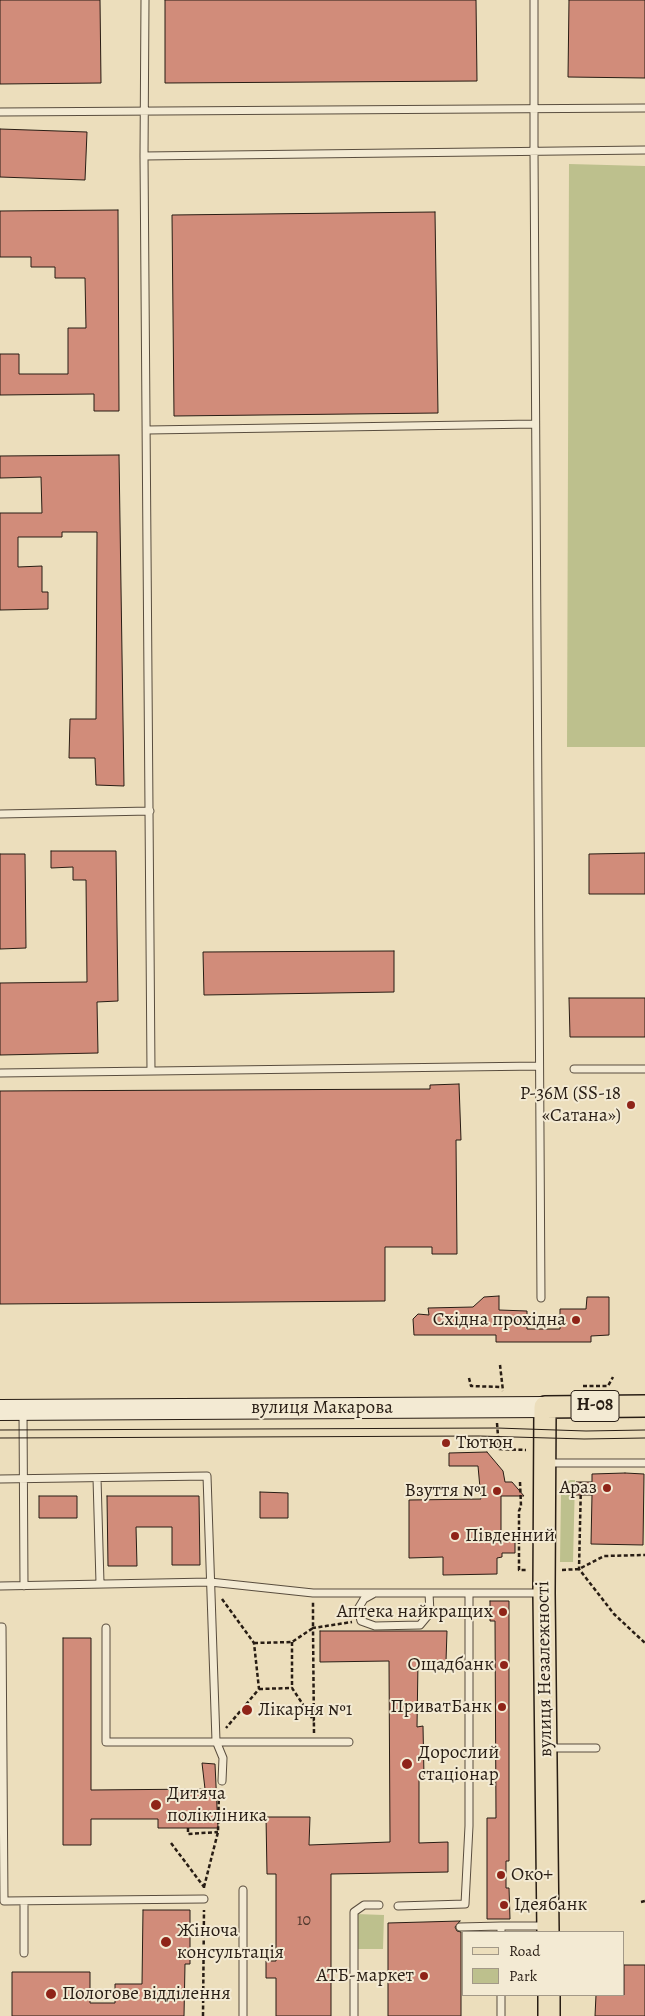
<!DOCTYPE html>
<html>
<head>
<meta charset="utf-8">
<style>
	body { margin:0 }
	#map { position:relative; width:645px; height:2016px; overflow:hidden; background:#ecdebc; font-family:Alegreya,serif }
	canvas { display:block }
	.legend { position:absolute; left:462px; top:1931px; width:162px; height:65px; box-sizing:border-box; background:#f3ead3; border:1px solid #a29887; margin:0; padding:6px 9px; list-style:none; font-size:15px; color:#281d14 }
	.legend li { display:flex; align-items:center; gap:10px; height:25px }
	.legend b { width:25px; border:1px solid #a29887 }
</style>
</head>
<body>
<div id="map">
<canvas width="645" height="2016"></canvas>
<ul class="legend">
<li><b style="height:6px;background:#ecdebc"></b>Road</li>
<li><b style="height:14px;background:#bdc08d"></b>Park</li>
</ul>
</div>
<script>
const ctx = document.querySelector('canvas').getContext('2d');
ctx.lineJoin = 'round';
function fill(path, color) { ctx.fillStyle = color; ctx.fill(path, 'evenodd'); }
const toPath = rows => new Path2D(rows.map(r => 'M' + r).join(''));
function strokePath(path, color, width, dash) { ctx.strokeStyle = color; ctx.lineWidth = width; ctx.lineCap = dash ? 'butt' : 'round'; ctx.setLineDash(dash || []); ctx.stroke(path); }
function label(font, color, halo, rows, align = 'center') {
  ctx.font = font + ' Alegreya,serif'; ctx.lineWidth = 4; ctx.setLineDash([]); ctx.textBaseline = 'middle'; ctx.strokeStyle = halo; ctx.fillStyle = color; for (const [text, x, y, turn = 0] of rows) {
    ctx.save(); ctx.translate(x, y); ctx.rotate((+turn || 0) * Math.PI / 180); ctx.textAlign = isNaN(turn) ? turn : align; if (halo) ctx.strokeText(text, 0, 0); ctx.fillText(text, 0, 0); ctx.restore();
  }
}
fill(toPath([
	[569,164,645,166,645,747,567,747],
	[570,1480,575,1480,573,1562,560,1562,561,1493,564,1485],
	[356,1914,384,1915,383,1949,355,1949]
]), '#bdc08d');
const building = toPath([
	[0,0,100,0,101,83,0,84,0,0],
	[165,0,476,0,477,81,165,83,165,0],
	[569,0,645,0,645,78,568,77,569,0],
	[0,129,87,132,85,180,0,177,0,129],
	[118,210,119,411,94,411,94,394,0,395,0,354,19,354,19,374,68,374,68,328,86,328,85,278,55,278,55,267,31,267,31,257,0,257,0,211,118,210],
	[435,212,438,413,174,416,172,215,435,212],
	[119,455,124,786,96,785,95,758,69,758,70,719,96,719,97,532,62,532,62,537,18,537,18,567,42,566,42,592,48,592,48,609,0,610,0,513,42,513,41,477,0,478,0,456,119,455],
	[51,851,116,851,118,1001,97,1002,98,1053,0,1055,0,983,87,982,86,880,73,880,73,867,51,868,51,851],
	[645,853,645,894,589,894,589,854,645,853],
	[0,854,25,854,26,948,0,949,0,854],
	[394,951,394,992,204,995,203,952,394,951],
	[569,998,645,998,645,1037,570,1037,569,998],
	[459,1084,461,1140,456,1140,457,1254,432,1254,432,1247,385,1247,385,1301,0,1304,0,1091,430,1089,430,1085,459,1084],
	[499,1296,499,1310,527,1311,527,1329,560,1329,560,1309,586,1309,587,1297,609,1297,609,1335,591,1336,591,1342,496,1342,496,1335,414,1335,413,1319,418,1314,429,1315,428,1308,473,1307,484,1297,499,1296],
	[487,1452,503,1471,505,1482,512,1482,524,1496,501,1496,501,1537,515,1536,515,1553,502,1553,502,1557,497,1558,497,1574,443,1575,443,1557,409,1558,409,1500,481,1499,478,1466,449,1466,449,1453,487,1452],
	[625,1473,644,1474,643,1545,591,1544,592,1495,576,1495,576,1482,592,1482,592,1474,625,1473],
	[260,1492,288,1493,288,1518,260,1518,260,1492],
	[39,1496,77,1496,77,1518,39,1518,39,1496],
	[107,1496,199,1496,200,1565,172,1565,172,1527,136,1527,137,1566,108,1566,107,1496],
	[490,1601,509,1601,509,1861,506,1861,506,1888,509,1888,510,1919,487,1919,487,1818,496,1818,495,1621,490,1621,490,1601],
	[320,1631,447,1631,446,1661,418,1662,417,1727,423,1726,424,1777,419,1777,419,1843,448,1842,448,1872,331,1874,331,2016,276,2016,276,1978,266,1978,266,1961,276,1961,276,1874,267,1874,266,1817,310,1817,309,1845,390,1842,389,1661,320,1662,320,1631],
	[63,1638,91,1638,91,1790,205,1789,202,1763,215,1764,218,1828,158,1828,158,1819,91,1819,91,1845,63,1845,63,1638],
	[143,1910,190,1910,190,1964,185,1964,184,2016,12,2016,12,1972,90,1972,90,2003,115,2003,115,1984,142,1984,143,1910],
	[460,1921,455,1927,457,1931,461,1932,461,2016,388,2016,388,1923,460,1921],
	[624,1965,645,1965,645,2016,595,2016,596,1995,624,1995,624,1965]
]);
fill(building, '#d18c7a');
strokePath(building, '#281d14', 1);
const service = toPath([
	[145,0,144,156,151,1071],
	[534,0,534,151,541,1298],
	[0,112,645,108],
	[144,156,645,150],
	[148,430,535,424],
	[0,814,150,811],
	[574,1069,645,1069],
	[0,1073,539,1066],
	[23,1411,24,1586],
	[548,1463,645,1463],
	[97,1478,100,1583],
	[0,1479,207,1476,216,1741,223,1758,222,1781],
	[0,1586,210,1582,313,1593,541,1593],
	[373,1594,364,1599,358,1609,361,1621,375,1626,420,1625,430,1613,429,1593],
	[0,1627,2,1627,4,1901,204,1899],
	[106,1628,106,1742,349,1742],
	[549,1748,596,1748],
	[24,1901,24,1953],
	[398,1906,465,1904,469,1826,469,1593],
	[460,1927,501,1926],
	[501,1932,501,1926,545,1926],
	[243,2016,243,1890],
	[354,2016,354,1912,364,1905,379,1905],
	[501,2016,501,1995]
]);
const secondary = toPath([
	[0,1410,545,1407]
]);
const primary = toPath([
	[548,1932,544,1593,545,1407,645,1406],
	[549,1995,549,2016]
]);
strokePath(service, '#594d3e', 9);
strokePath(secondary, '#281d14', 22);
strokePath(primary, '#281d14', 24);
strokePath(toPath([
	[500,1365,503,1391],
	[469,1378,471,1386,500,1387],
	[583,1386,608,1386,613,1377],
	[497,1423,499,1449,526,1450],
	[520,1482,521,1506,519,1511,519,1570,527,1570],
	[581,1482,579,1569,614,1614,645,1643],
	[562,1570,579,1569,604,1556,645,1555],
	[222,1599,254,1643,259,1689,226,1728],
	[292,1642,292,1688],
	[254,1643,292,1642,313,1628,313,1602],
	[259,1689,292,1688,314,1721],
	[314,1733,313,1628,352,1622],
	[188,1828,188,1834,218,1832],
	[171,1843,204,1887,204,1890],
	[204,1887,218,1832,219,1790],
	[641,1902,645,1901],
	[203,2016,204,1910]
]), '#281d14', 2.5, [4, 2.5]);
strokePath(service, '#f3ead3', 7);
strokePath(secondary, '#f3ead3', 20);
strokePath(primary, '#ecdebc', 21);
strokePath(toPath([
	[0,1430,497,1428,586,1431,645,1430],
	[0,1438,479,1436,584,1439,645,1438]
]), '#281d14', 1);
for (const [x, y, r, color] of [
	[631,1105,5,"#8f2418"],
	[576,1320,5,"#8f2418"],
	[446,1443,5,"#8f2418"],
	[607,1488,5,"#8f2418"],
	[497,1491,5,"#8f2418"],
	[455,1536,5,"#8f2418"],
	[503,1612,5,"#8f2418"],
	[504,1665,5,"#8f2418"],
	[502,1707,5,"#8f2418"],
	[247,1710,6,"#8f2418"],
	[407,1764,6,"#8f2418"],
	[156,1805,6,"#8f2418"],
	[501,1875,5,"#8f2418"],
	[504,1905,5,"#8f2418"],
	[166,1942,6,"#8f2418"],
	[424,1976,5,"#8f2418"],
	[51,1994,6,"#8f2418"]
]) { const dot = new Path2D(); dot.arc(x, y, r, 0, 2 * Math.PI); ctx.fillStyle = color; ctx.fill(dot); strokePath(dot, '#f3ead3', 2); }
label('16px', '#52392e', null, [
	["10",304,1921]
]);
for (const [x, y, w] of [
	[595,1406,48]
]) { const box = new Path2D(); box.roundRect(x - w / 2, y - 15.5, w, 31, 4); ctx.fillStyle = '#f3ead3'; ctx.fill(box); strokePath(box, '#281d14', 1); }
label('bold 18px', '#281d14', null, [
	["Н-08",595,1406]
]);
label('19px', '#281d14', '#f3ead3', [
	["Р-36М (SS-18",621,1094,"right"],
	["«Сатана»)",621,1116,"right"],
	["Східна прохідна",566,1320,"right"],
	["Тютюн",456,1443],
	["Араз",597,1488,"right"],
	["Взуття №1",487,1491,"right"],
	["Південний",465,1536],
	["Аптека найкращих",493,1612,"right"],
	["Ощадбанк",494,1665,"right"],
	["ПриватБанк",492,1707,"right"],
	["Лікарня №1",258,1710],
	["Дорослий",418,1753],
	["стаціонар",418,1775],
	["Дитяча",167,1794],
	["полікліника",167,1816],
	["Око+",511,1875],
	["Ідеябанк",514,1905],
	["Жіноча",177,1931],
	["консультація",177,1953],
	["АТБ-маркет",414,1976,"right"],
	["Пологове відділення",62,1994]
], 'left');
label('19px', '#281d14', '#f3ead3', [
	["вулиця Макарова",322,1408],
	["вулиця Незалежності",545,1669,-91]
]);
</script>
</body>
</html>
